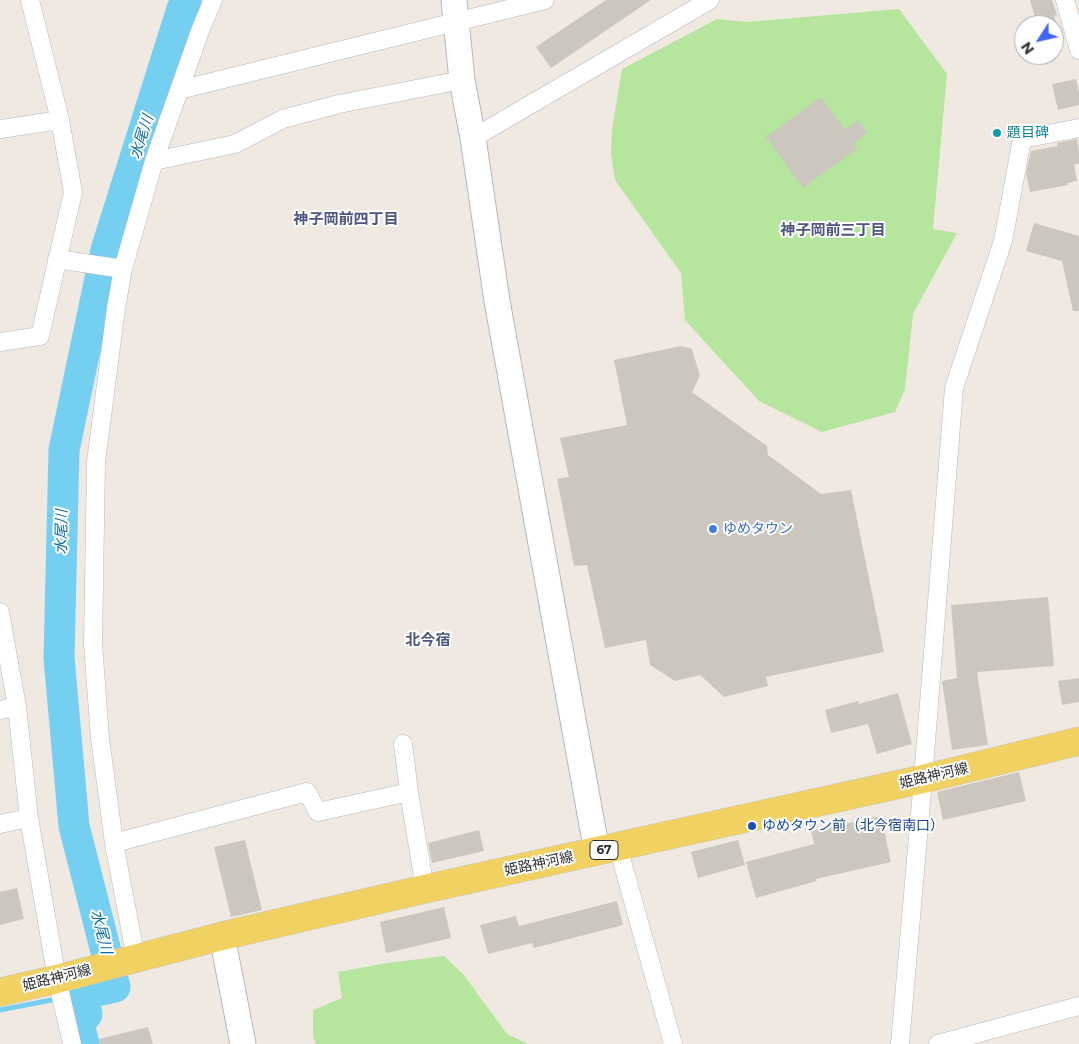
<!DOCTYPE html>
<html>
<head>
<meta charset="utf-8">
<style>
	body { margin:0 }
	#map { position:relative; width:1079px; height:1044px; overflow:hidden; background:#efe9e1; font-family:Montserrat,sans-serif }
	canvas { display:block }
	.north { position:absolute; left:1014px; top:15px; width:50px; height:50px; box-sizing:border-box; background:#fff; border:1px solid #ababab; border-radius:50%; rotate:235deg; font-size:14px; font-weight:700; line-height:20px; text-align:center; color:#2e2e2e }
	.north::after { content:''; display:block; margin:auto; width:18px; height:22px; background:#4264fb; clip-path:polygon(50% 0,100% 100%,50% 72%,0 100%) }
</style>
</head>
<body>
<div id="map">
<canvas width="1079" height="1044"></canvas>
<div class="north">N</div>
</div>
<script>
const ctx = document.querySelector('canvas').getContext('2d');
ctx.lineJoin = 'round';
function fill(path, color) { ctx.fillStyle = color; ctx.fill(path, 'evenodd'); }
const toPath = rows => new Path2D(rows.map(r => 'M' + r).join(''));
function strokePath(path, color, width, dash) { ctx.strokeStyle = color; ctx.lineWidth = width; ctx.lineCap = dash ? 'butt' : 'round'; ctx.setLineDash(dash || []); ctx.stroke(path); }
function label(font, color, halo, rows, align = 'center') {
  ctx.font = font + ' Montserrat,"Noto Sans JP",sans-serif'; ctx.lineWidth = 4; ctx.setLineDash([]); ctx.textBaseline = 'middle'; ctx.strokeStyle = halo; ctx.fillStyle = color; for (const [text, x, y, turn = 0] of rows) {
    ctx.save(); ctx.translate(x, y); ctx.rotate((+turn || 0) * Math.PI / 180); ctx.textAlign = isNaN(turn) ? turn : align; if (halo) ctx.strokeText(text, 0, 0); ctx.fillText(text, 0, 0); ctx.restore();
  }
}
fill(toPath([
	[899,9,947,74,933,229,957,233,913,314,905,389,895,412,822,432,759,401,685,320,681,273,615,180,611,154,612,129,622,69,717,19,747,22],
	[444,956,463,974,507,1034,528,1044,316,1044,313,1036,313,1010,342,998,338,972,387,963]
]), '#b6e59e');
strokePath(toPath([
	[0,1010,82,994]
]), '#75cff0', 5);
strokePath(toPath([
	[84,1044,79,1025,87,1014,82,994,115,987,74,826,59,658,64,450,106,250,182,9,186,0]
]), '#75cff0', 31);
fill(toPath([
	[606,0,651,0,551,68,536,47],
	[1030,0,1052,0,1057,15,1054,16,1057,25,1037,25],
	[1076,79,1079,92,1079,105,1058,110,1052,84],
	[821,97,845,130,858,120,867,133,854,143,858,148,803,188,766,137],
	[1077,139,1079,152,1079,164,1074,164,1077,181,1067,183,1068,185,1030,192,1026,173,1031,151,1058,146,1057,143],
	[1034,223,1079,236,1079,311,1073,311,1062,261,1026,251],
	[681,346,692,349,700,376,692,392,767,446,768,455,821,494,851,490,884,652,766,677,768,686,724,697,700,675,675,681,650,665,646,640,605,648,587,565,574,566,557,479,569,477,560,438,627,425,614,360],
	[1048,597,1054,666,977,672,988,745,952,750,942,681,957,678,951,605],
	[1079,678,1079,702,1062,705,1058,681],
	[898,693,912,744,877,754,868,724,831,733,825,710,858,701,859,704],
	[1019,772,1026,801,943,820,937,792],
	[881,816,891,862,816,879,817,881,756,898,746,862,814,844,811,831],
	[479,830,484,851,432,863,428,843],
	[245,840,262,910,231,917,214,847],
	[738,840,745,865,698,878,691,852],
	[17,888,24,919,0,925,0,892],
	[617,901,623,925,534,948,532,943,488,954,480,925,516,916,519,926],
	[444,907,451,938,386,953,380,922],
	[148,1027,153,1044,99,1044,99,1039]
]), '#cbc7bf');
const street = toPath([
	[1065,0,1079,50],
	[179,90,545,0],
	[0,129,60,120],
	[473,138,569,82,710,0],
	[154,161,235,144,283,119,339,104,462,80],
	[57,259,123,269],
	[0,342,40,336,73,192,60,120,30,0],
	[0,612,17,707,29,818,57,979,72,1044],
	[0,710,17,707],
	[403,744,409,792],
	[0,824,29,818],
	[114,843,307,792,318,812,409,792,425,889],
	[618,847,673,1044],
	[136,959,114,843,100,738,93,644,96,462,116,308,123,269,154,161,200,31,213,0],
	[900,1044,923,779,954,388,1003,241,1022,139,1079,128],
	[938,1044,1079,1006]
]);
const secondary = toPath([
	[454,0,462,80,473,138,497,301,597,852],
	[222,936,243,1044]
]);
const primary = toPath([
	[0,992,57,979,222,936,425,889,923,779,1079,741]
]);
strokePath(street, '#b4b7c1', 19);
strokePath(secondary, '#b4b7c1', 27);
strokePath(primary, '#c9c9c9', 29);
strokePath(street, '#fff', 18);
strokePath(secondary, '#fff', 25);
strokePath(primary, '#f2d163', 28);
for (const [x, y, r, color] of [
	[997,133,5,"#0f9aa8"],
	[713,529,5,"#3f7fe0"],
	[752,826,5,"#1a4fb4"]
]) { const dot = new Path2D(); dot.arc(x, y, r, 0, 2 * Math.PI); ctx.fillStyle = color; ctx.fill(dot); strokePath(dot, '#fff', 2); }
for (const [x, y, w] of [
	[604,850,28]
]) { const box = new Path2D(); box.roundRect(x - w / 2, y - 9.5, w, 19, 4); ctx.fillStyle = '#fff'; ctx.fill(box); strokePath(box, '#2e2e2e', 1); }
label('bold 12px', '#2e2e2e', null, [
	["67",604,850]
]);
label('14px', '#0d838f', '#fff', [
	["題目碑",1007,133]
], 'left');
label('14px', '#366cbe', '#fff', [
	["ゆめタウン",723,529]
], 'left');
label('14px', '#2e2e2e', '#fff', [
	["姫路神河線",934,776,-13],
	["姫路神河線",539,864,-12],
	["姫路神河線",57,978,-14]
]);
label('14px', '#164399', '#fff', [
	["ゆめタウン前（北今宿南口）",762,826]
], 'left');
label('italic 15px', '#0d6fa3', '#fff', [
	["水尾川",142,137,-72],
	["水尾川",62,532,-89],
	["水尾川",101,932,76]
]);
label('bold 15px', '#4d5680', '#fff', [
	["神子岡前四丁目",346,220],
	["神子岡前三丁目",833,231],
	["北今宿",428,641]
]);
</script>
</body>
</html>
